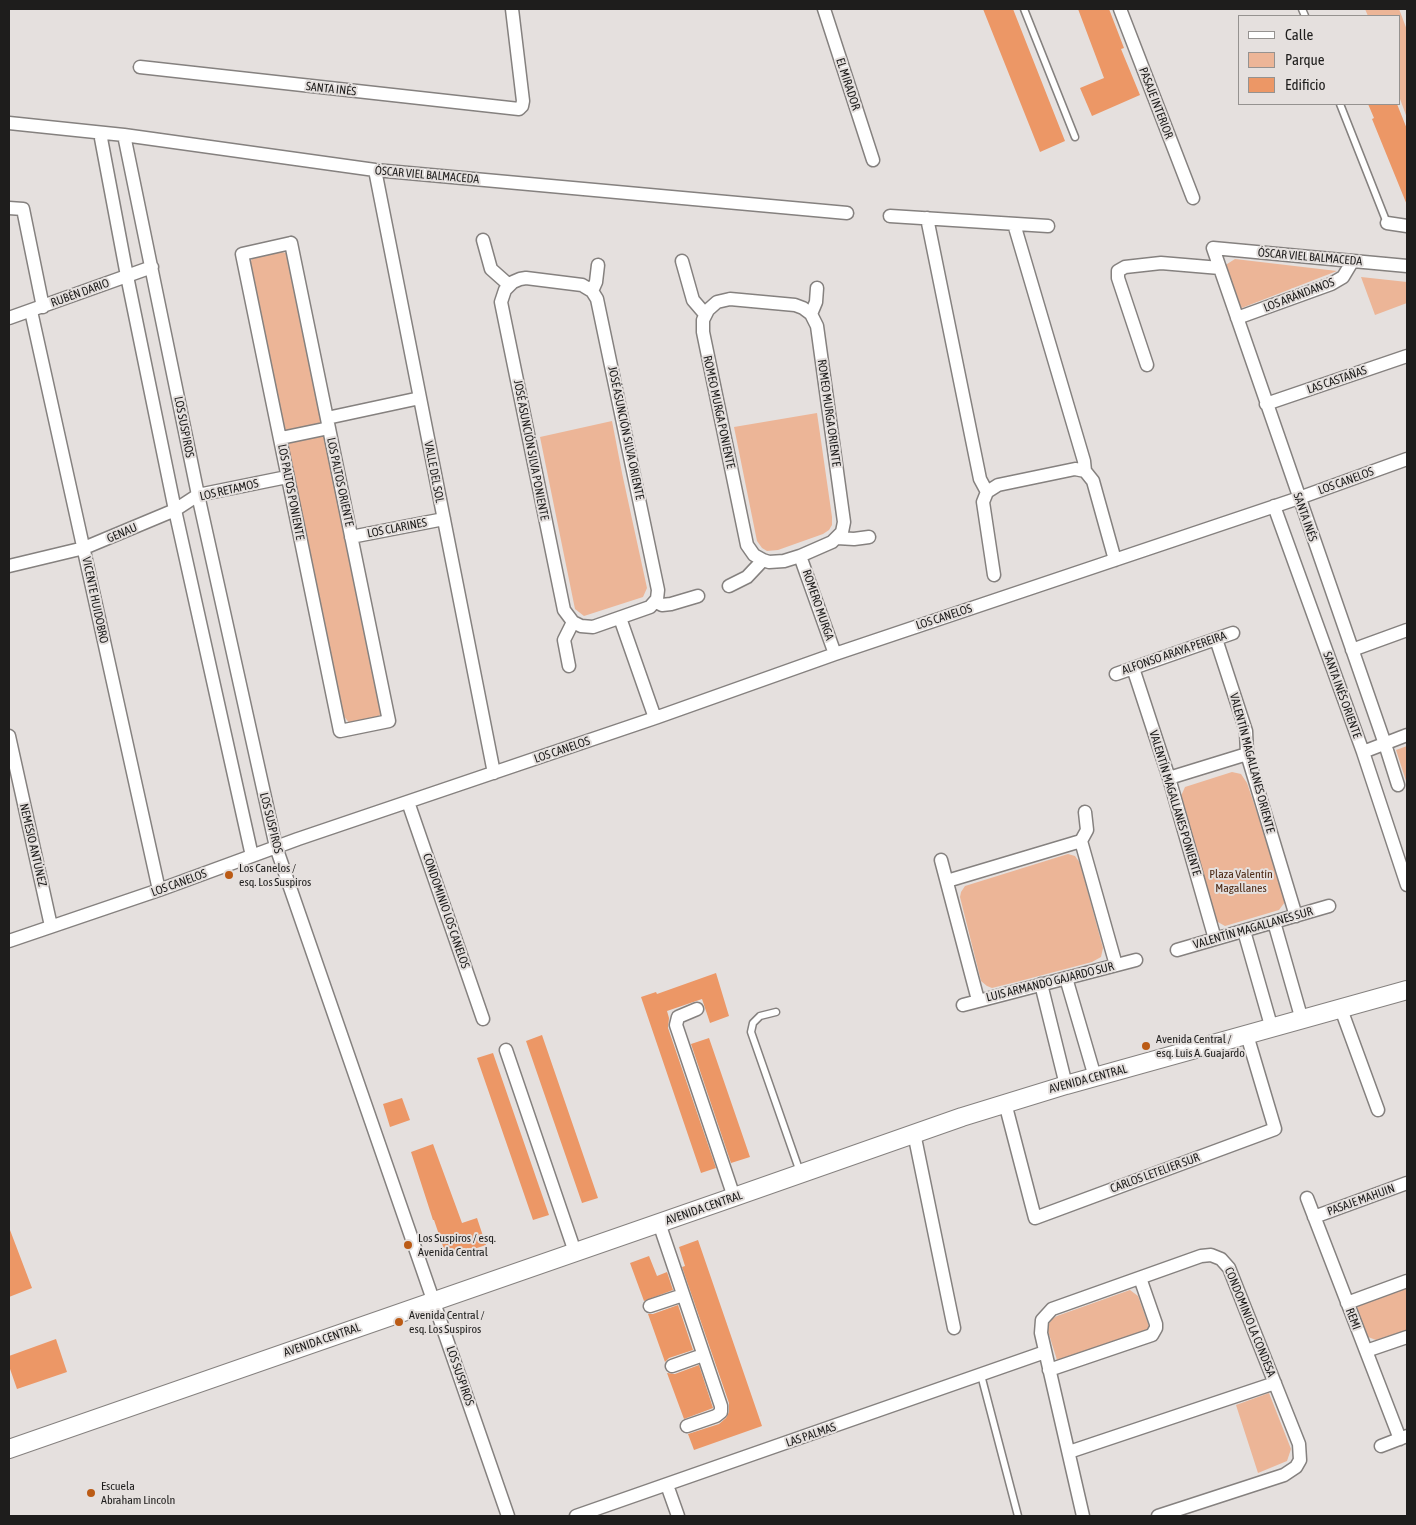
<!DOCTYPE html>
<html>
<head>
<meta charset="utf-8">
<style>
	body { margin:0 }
	#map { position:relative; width:1416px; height:1525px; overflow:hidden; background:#e5e0de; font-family:"Asap Condensed",sans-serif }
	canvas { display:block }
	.frame { position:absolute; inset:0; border:10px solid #1e1d1c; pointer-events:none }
	.legend { position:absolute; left:1238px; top:15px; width:162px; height:90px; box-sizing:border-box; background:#e5e0de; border:1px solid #959290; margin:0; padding:6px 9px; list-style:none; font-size:15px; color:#1e1d1c }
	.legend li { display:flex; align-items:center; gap:10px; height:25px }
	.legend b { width:25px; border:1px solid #959290 }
</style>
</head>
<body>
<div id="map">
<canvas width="1416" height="1525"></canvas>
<div class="frame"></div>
<ul class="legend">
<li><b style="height:6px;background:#fff"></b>Calle</li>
<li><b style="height:14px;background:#ecb597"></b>Parque</li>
<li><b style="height:14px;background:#ec9766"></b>Edificio</li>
</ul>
</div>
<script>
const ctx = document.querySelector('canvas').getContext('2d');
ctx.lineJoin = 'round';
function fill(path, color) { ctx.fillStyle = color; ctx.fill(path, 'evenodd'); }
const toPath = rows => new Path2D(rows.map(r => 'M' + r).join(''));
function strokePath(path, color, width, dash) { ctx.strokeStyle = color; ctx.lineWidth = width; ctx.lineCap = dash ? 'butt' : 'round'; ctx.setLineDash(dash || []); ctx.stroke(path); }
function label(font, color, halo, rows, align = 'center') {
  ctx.font = font + ' "Asap Condensed",sans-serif'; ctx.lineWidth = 4; ctx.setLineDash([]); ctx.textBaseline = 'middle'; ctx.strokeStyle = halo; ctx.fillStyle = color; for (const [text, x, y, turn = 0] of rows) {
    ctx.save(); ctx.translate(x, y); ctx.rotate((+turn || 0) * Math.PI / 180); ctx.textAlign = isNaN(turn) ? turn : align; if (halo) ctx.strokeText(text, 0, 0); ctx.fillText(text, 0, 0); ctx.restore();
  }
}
fill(toPath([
	[1365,9,1399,9,1407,30,1407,118,1400,99,1400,16,1368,16],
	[277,251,286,253,383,712,373,721,351,725,342,714,249,264,254,256],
	[1235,259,1337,271,1239,309,1224,266],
	[1361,277,1407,282,1407,303,1375,315],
	[817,413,832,517,832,525,829,530,823,534,778,550,767,551,762,548,757,541,734,427],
	[612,421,622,473,647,588,643,597,584,616,575,609,540,437],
	[1407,746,1407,784,1396,750],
	[1232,772,1241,774,1247,783,1284,892,1285,902,1279,910,1225,926,1216,921,1181,796,1185,787],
	[1068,854,1075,856,1080,863,1103,948,1101,957,1092,962,1020,981,992,988,987,986,981,981,960,897,961,892,965,886],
	[1407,1285,1407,1330,1376,1340,1368,1337,1356,1307,1360,1302],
	[1130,1290,1138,1296,1150,1329,1057,1360,1048,1331,1048,1325,1052,1319,1057,1316],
	[1269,1393,1291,1449,1287,1461,1258,1473,1236,1405]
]), '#ecb597');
fill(toPath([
	[983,9,1013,9,1065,141,1040,152],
	[1078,9,1109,9,1124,48,1121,49,1140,95,1092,116,1080,88,1104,78],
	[1368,104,1397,104,1407,129,1407,205,1372,119,1374,118],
	[716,973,729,1016,710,1023,702,999,667,1011,669,1018,668,1028,716,1168,701,1173,641,997,656,992,657,994],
	[542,1035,598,1198,582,1203,526,1041],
	[709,1038,750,1157,731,1163,691,1044],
	[493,1053,549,1215,533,1220,477,1058],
	[402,1098,410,1120,390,1127,383,1104],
	[433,1144,462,1223,477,1218,486,1245,447,1258,434,1220,433,1220,411,1152],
	[9,1230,10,1230,32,1288,9,1297],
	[698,1240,762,1426,694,1450,688,1434,719,1424,726,1418,729,1412,729,1403,682,1267,685,1266,679,1247],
	[649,1256,657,1276,667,1272,673,1290,644,1301,630,1263],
	[678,1305,693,1350,669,1358,665,1362,648,1314,653,1314],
	[56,1339,67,1372,17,1389,9,1366,9,1356],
	[699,1365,713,1408,684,1419,667,1373,675,1374]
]), '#ec9766');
const lane = toPath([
	[1024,9,1075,137],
	[1302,9,1305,16],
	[1340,104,1387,223],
	[776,1012,760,1016,753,1023,751,1032,800,1172],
	[981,1375,1018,1516]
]);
const street = toPath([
	[824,9,873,160],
	[1120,9,1193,198],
	[140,67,519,109,522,106,523,101,512,9],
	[9,123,124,135,375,170,847,213],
	[100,133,127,276,175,510,252,856],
	[124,135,198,495,276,847,508,1516],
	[375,170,494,773],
	[9,208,23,209,43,307],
	[890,216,1048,226],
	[927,218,980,479,987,492],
	[1387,223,1407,226],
	[1014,224,1084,461,1085,471],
	[483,240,491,269,509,285],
	[291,243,389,721,340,731,242,254,291,243],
	[682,261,693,300,705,314],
	[526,278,582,285,592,291,597,299,658,590,657,599,650,607,593,627,581,626,573,622,564,610,502,307,501,302,505,290,513,282,520,279,526,278],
	[592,291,596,282,598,265],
	[730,299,795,305,803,308,811,314,817,326,844,522,842,532,832,542,800,556,784,561,769,562,763,560,754,555,747,545,703,332,703,320,708,310,717,302,730,299],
	[31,311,159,890],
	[811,314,816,302,817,288],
	[9,318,152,267],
	[1237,318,1331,284,1343,277,1352,262],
	[1147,365,1118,278,1118,271,1125,267,1161,263,1220,268],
	[1266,404,1407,356],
	[327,418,420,398],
	[281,438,329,428],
	[1274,506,1363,752,1407,885],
	[351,537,444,519],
	[837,538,854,539,869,537],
	[800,556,835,654],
	[9,566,84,548,175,510,198,495,287,477],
	[994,575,983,502,987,492,998,485,1075,469,1085,471,1093,481,1115,560],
	[729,586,747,577,763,560],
	[656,602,662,605,671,604,698,596],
	[620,618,655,718],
	[1216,639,1246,731,1247,754,1296,916],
	[1352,650,1407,630],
	[569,666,564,640,573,622],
	[1133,668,1169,778,1215,939],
	[1116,674,1233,633],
	[9,736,51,926],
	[1363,752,1407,735],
	[1169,778,1247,754],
	[1398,785,1385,744,1213,248,1407,266],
	[408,802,483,1019],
	[1081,841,1116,965],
	[1081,841,1087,830,1085,812],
	[941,860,978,1000],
	[947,881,1081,841],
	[1274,922,1302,1020],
	[1244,931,1272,1029],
	[9,941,159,890,298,839,655,718,835,654,1299,498,1407,459],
	[1177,950,1329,906],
	[1066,978,1095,1077],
	[1041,984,1066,1085],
	[963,1005,1136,960],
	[697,1009,678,1017,676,1025,734,1197],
	[1341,1009,1378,1110],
	[506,1050,575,1252],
	[1005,1103,1035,1218,1275,1129,1247,1035],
	[914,1133,954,1328],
	[1307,1198,1400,1439],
	[1314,1217,1407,1183],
	[659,1223,721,1406,721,1412,716,1416,687,1426],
	[1347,1303,1407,1281],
	[650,1306,683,1295],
	[1366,1351,1407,1337],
	[672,1366,703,1355],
	[1049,1370,1152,1335,1156,1328,1156,1324,1140,1278],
	[1381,1446,1407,1436],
	[1069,1452,1275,1383],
	[667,1485,678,1516],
	[576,1516,1045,1352],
	[1083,1516,1041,1333,1042,1320,1052,1309,1201,1256,1211,1255,1221,1259,1229,1268,1299,1444,1300,1460,1296,1467,1284,1475,1158,1516]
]);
const secondary = toPath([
	[9,1449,734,1197,962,1117,1066,1085,1407,990]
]);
strokePath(lane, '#85817f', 9);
strokePath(street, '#85817f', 15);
strokePath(secondary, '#85817f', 20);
strokePath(lane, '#fff', 6);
strokePath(street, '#fff', 12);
strokePath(secondary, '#fff', 18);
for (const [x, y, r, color] of [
	[229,875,5,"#bb5b15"],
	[1146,1046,5,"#bb5b15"],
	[408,1245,5,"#bb5b15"],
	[399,1322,5,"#bb5b15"],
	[91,1493,5,"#bb5b15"]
]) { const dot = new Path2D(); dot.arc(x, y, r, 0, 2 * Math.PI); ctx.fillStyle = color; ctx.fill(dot); strokePath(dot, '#e5e0de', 2); }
label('12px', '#1e1d1c', '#e5e0de', [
	["EL MIRADOR",848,84,72],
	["SANTA INÉS",331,89,6],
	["PASAJE INTERIOR",1156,103,69],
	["ÓSCAR VIEL BALMACEDA",427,175,5],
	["ÓSCAR VIEL BALMACEDA",1310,257,5],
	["RUBÉN DARIO",80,293,-20],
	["LOS ARÁNDANOS",1299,295,-21],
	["LAS CASTAÑAS",1337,380,-19],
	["ROMEO MURGA PONIENTE",719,412,78],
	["ROMEO MURGA ORIENTE",829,413,82],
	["LOS SUSPIROS",184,427,79],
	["JOSÉ ASUNCIÓN SILVA ORIENTE",626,433,78],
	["JOSÉ ASUNCIÓN SILVA PONIENTE",531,450,79],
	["VALLE DEL SOL",434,472,79],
	["LOS CANELOS",1346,481,-20],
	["LOS PALTOS ORIENTE",340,482,78],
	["LOS RETAMOS",229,490,-13],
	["LOS PALTOS PONIENTE",291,492,79],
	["SANTA INÉS",1305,517,71],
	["LOS CLARINES",397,528,-11],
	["GENAU",122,533,-23],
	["VICENTE HUIDOBRO",95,600,78],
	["ROMERO MURGA",818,605,71],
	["LOS CANELOS",944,617,-18],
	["ALFONSO ARAYA PEREIRA",1174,653,-19],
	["SANTA INÉS ORIENTE",1342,695,70],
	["LOS CANELOS",562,750,-19],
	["VALENTÍN MAGALLANES ORIENTE",1252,763,75],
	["VALENTÍN MAGALLANES PONIENTE",1175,803,73],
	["LOS SUSPIROS",271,823,76],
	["NEMESIO ANTÚNEZ",33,845,77],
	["LOS CANELOS",179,883,-20],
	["CONDOMINIO LOS CANELOS",446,911,71],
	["VALENTÍN MAGALLANES SUR",1253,928,-16],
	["LUIS ARMANDO GAJARDO SUR",1050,982,-14],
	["AVENIDA CENTRAL",1088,1079,-15],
	["CARLOS LETELIER SUR",1155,1173,-20],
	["PASAJE MAHUIN",1361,1200,-20],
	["AVENIDA CENTRAL",704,1208,-19],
	["REMI",1353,1319,69],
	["CONDOMINIO LA CONDESA",1250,1322,68],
	["AVENIDA CENTRAL",322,1340,-19],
	["LOS SUSPIROS",460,1376,71],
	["LAS PALMAS",811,1435,-19]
]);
label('12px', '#1e1d1c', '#e5e0de', [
	["Los Canelos /",239,868],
	["esq. Los Suspiros",239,882],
	["Avenida Central /",1156,1039],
	["esq. Luis A. Guajardo",1156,1053],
	["Los Suspiros / esq.",418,1238],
	["Avenida Central",418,1252],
	["Avenida Central /",409,1315],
	["esq. Los Suspiros",409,1329],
	["Escuela",101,1486],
	["Abraham Lincoln",101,1500]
], 'left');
label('12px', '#4d2a16', '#e5e0de', [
	["Plaza Valentín",1241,874],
	["Magallanes",1241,888]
]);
</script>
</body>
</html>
